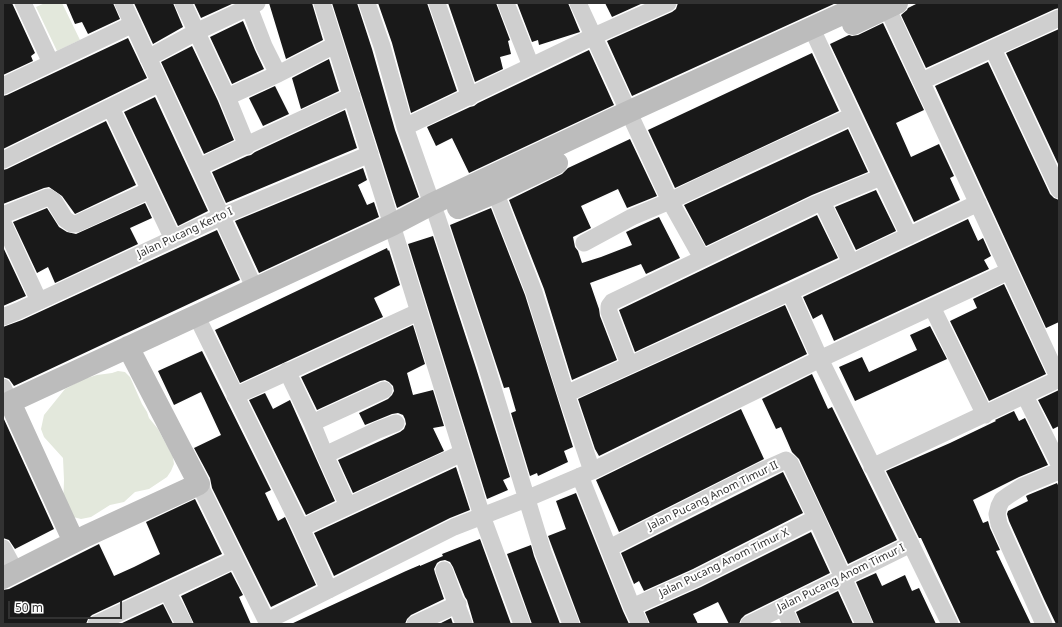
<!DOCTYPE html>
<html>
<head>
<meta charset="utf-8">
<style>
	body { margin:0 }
	#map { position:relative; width:1062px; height:627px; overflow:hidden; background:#fff; font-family:"Noto Sans",sans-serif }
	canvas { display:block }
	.frame { position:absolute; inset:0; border:4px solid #323232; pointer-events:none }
	.scale { position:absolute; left:8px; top:601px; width:114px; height:18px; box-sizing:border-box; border:2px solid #323232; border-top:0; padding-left:5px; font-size:12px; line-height:14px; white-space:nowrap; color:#323232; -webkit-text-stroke:3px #fff; paint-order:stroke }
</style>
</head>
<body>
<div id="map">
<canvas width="1062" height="627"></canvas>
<div class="frame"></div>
<div class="scale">50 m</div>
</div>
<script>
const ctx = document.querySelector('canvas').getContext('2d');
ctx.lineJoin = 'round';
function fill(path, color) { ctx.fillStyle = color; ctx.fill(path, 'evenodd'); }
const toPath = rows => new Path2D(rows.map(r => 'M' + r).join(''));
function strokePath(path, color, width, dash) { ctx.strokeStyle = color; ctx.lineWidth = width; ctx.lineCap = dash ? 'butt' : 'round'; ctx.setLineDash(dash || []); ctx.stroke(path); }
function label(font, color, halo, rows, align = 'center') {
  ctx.font = font + ' "Noto Sans",sans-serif'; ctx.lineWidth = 4; ctx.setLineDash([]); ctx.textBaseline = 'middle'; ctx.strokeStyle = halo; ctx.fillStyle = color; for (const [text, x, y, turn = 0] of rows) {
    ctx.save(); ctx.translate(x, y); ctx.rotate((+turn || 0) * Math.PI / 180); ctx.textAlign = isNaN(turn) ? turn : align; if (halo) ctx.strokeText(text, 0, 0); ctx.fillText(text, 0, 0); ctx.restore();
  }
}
fill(toPath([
	[45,3,62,3,80,40,57,51,36,7],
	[118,371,125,372,130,377,142,404,147,412,149,418,158,429,173,457,174,464,171,471,167,477,149,489,135,492,124,502,110,505,91,517,81,519,73,517,63,508,64,480,63,458,44,437,41,429,44,415,65,389,84,379,97,375,112,373]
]), '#e3e8dc');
fill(toPath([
	[3,3,12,3,35,53,31,56,33,61,3,75],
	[66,3,113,3,120,19,88,34,82,22,75,24],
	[134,3,173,3,183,27,153,44],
	[194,3,234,3,201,18],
	[269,3,312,3,323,40,286,59],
	[332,3,357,3,372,49,395,130,419,197,397,208],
	[378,3,427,3,457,91,411,113,392,43],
	[448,3,496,3,510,40,508,41,511,54,500,57,503,69,475,82],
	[517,3,568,3,580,32,539,45,538,40,532,42],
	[605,3,643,3,612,17],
	[678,3,836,3,632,96,607,41,672,12,676,9],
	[918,3,1059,3,1059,8,1055,9,926,68,901,15,907,10,908,8],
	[243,21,255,50,264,69,232,84,210,37],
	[883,23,924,110,896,123,911,157,939,144,954,176,950,178,960,200,914,222,830,44,849,35,852,36,858,35],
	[1059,29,1059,166,1006,53],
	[128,38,147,78,3,149,3,96,7,95],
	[192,46,218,101,234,140,204,154,161,62],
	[589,50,614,105,469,173,452,138,436,146,427,127,470,107,474,106,478,103],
	[812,53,839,111,675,188,648,130],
	[329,59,339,91,301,109,292,78],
	[988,62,1050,194,1054,198,1059,200,1059,322,1046,328,935,86],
	[275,86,289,114,263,126,249,98],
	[155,97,208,211,178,226,124,112],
	[345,110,357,148,226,203,212,172,247,156,251,155,255,152],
	[106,121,136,185,75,214,62,196,49,187,44,188,3,204,3,170,7,169],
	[848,129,868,172,812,195,706,246,684,205],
	[630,139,657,196,627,208,618,189,581,206,591,228,573,237,575,247,578,251,582,263,601,257,632,245,626,232,659,217,680,258,646,274,641,264,590,283,599,309,600,316,617,360,572,380,544,289,509,200,562,174,568,168],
	[363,168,367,180,358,185,367,205,374,202,379,217,259,273,235,221],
	[876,190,896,231,856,250,835,207],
	[145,203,152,218,130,228,138,244,55,283,48,267,37,273,13,222,47,208,59,227,67,232,76,234],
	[491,208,525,295,573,447,564,451,568,462,538,476,537,473,530,476,511,413,516,411,509,387,504,388,450,225],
	[817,215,838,258,635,352,619,310],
	[968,219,978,241,983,238,991,256,984,260,989,269,834,341,822,314,813,319,803,297],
	[217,230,240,280,14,386,9,379,3,377,3,327,22,320],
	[433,236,476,368,510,477,503,480,508,490,487,499,408,244],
	[3,247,26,296,3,306],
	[387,248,388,251,389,250,400,285,374,298,383,317,240,383,215,330],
	[1004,284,1046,374,989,401,950,321,977,308,973,299],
	[785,305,807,354,599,456,595,449,578,399],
	[413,325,425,364,407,373,413,395,433,390,444,426,433,428,444,451,353,493,338,460,400,432,404,429,406,424,405,419,403,415,398,413,392,414,365,425,359,413,388,399,392,395,394,391,393,386,389,382,385,380,380,381,317,410,301,377],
	[930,326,947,359,855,401,839,367,862,357,869,372,917,350,910,335],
	[202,351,271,490,265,493,278,521,285,517,316,585,271,607,212,488,210,478,194,448,221,435,201,392,174,405,158,371],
	[812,374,828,409,832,407,897,540,848,564,799,459,792,452,781,427,776,429,762,399],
	[1059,390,1059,426,1053,429,1038,400],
	[265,393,273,409,290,400,335,501,306,515,249,400],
	[741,409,764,459,619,532,596,480],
	[1014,411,1019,421,1025,418,1048,465,1019,477,973,500,983,523,988,521,990,528,1000,550,996,551,1031,624,961,624,921,538,919,538,886,471,950,443,996,421,995,420],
	[3,417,54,529,15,549,9,540,3,538],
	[456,467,470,510,450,518,334,576,314,533],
	[783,472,803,513,693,569,644,591,639,581,634,584,621,553],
	[1057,483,1059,487,1059,624,1056,624,1044,599,1009,521,1007,514,1008,511,1028,501,1026,496,1028,495],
	[576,493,623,611,629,624,581,624,548,536,566,529,556,501],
	[195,499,222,554,92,615,88,619,86,624,3,624,3,590,9,589,99,544,114,576,134,567,160,554,146,522],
	[811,532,830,573,745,615,741,619,739,624,729,624,718,602,693,614,698,624,650,624,645,612,701,587],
	[480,539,511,624,474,624,467,600,465,597,453,567,450,562,445,560,440,561,437,563,434,569,435,573,444,599,411,615,407,619,405,624,291,624,406,571,420,565,420,566,443,556,442,554],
	[531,545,534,556,560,624,532,624,507,554],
	[231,572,243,595,239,597,251,624,194,624,181,596],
	[876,573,882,586,905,575,912,591,919,588,936,624,874,624,856,582],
	[838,591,853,624,801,624,796,612],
	[163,604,173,624,120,624],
	[451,618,453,624,439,624]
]), '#191919');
strokePath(toPath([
	[23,3,51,63],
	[123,3,255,289],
	[183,3,227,97,247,146],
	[322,3,392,225,482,516,522,624],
	[367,3,382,46,405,127,432,204,437,217,486,365,543,552,571,624],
	[437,3,470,97],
	[506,3,531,66],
	[578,3,670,201,702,258],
	[885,3,1059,379],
	[249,7,264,46,278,74],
	[812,29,909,236],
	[993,49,1059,190],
	[148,58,196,32,257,3],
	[922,81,1059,18],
	[3,86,133,24],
	[227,97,278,74,335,45],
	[111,108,173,239],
	[405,127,594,36,668,3],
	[3,160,160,83],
	[199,167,352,96],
	[491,181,534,292,566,394],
	[822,202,851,263],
	[3,215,48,197,54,201,65,219,72,224,76,224,150,190],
	[3,223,39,301],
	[584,243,632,217,670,201,737,169,852,116],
	[790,292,820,359,950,624],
	[932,307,985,415],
	[196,315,301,528,329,590],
	[3,317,18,311,222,216,370,154],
	[629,364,609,312,609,306,612,302,816,204,881,177],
	[287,371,312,423,325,455,348,506],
	[3,387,10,402],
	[235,396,418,312],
	[1025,396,1059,464],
	[312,423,384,390],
	[325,455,378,430,396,423],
	[872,467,1059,379],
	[592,471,566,394,790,292,978,203],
	[580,476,632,607,640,624],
	[199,484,268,624],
	[301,528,462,453],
	[3,548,16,572],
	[609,548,759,472,786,460,790,463,818,522,864,624],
	[444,570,464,624],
	[167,591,184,624],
	[632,607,697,578,816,518],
	[783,607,791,624],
	[267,621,454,527,526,499,592,471,820,359,1009,271],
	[96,624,236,559],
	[415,624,458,604],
	[749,624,911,544],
	[1044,624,999,524,997,514,999,506,1002,500,1009,495,1023,486,1059,471]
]), '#cfcfcf', 17);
strokePath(toPath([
	[853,24,897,3],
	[458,208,496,192,557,163],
	[74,542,10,402,392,225,432,204,628,112,866,3],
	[3,578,86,536,199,484,128,347]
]), '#bcbcbc', 22);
label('11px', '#323232', '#fff', [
	["Jalan Pucang Kerto I",185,233,-25],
	["Jalan Pucang Anom Timur II",713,496,-26],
	["Jalan Pucang Anom Timur X",724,563,-26],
	["Jalan Pucang Anom Timur I",841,578,-26]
]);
</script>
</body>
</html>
